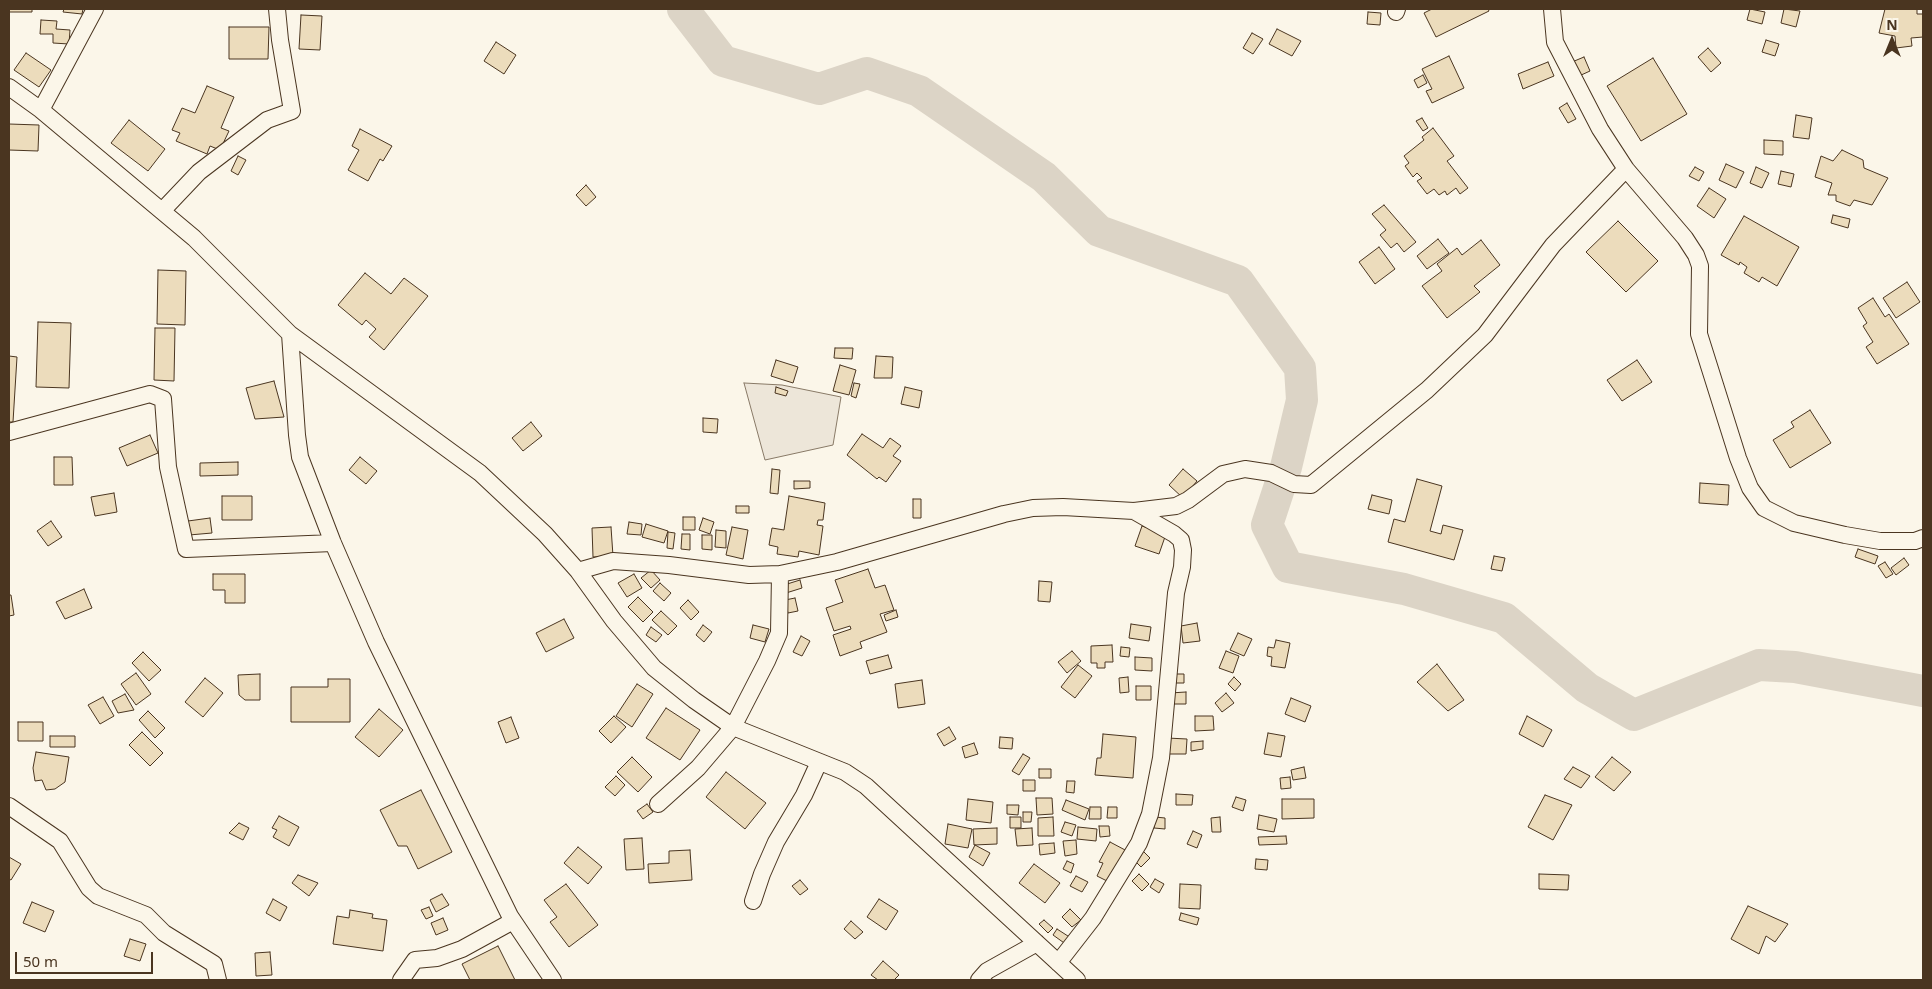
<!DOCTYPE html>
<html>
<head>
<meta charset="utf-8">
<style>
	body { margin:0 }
	#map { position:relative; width:1932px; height:989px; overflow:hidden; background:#fbf6e9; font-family:"Noto Sans",sans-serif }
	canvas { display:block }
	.frame { position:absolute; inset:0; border:10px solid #4a3520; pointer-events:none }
	.north { position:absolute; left:1867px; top:15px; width:50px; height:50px; -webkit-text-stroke:4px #fbf6e9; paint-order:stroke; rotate:0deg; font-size:14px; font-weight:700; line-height:20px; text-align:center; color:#4a3520 }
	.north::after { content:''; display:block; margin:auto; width:18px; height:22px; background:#4a3520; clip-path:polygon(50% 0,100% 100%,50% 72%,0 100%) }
	.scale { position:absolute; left:15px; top:952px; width:138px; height:22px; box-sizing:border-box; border:2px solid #4a3520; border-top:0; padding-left:6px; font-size:15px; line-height:18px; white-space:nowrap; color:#4a3520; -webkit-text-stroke:4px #fbf6e9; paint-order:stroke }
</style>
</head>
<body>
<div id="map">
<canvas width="1932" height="989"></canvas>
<div class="frame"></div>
<div class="north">N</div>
<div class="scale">50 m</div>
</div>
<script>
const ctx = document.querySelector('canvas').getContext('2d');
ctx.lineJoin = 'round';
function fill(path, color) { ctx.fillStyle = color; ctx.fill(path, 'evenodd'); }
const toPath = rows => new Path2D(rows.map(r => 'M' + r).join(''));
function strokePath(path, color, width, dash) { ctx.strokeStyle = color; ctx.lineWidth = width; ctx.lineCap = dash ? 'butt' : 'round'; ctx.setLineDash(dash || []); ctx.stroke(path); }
const green = toPath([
	[744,383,782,385,841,397,833,445,765,460,744,383]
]);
fill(green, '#ede6d9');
strokePath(green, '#887966', 1);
strokePath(toPath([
	[683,9,723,61,819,89,867,73,919,91,1044,177,1099,231,1238,281,1300,368,1302,400,1286,467,1267,525,1288,567,1404,589,1504,618,1587,688,1634,715,1759,665,1795,667,1923,691]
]), '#dcd4c6', 32);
const building = toPath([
	[9,9,32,9,32,12,9,12,9,9],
	[64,9,83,9,82,14,63,12,64,9],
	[1432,9,1488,9,1489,11,1436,37,1424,13,1432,9],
	[1750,9,1765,12,1762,24,1747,20,1750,9],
	[1784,9,1800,11,1796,27,1781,23,1784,9],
	[1885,9,1917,9,1917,14,1923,14,1923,37,1911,38,1912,46,1896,48,1895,36,1879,33,1885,9],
	[1368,12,1381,13,1380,25,1367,24,1368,12],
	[301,15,322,16,320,50,299,49,301,15],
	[41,20,57,21,56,29,70,30,69,44,53,43,53,34,40,34,41,20],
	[229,27,269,27,268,59,229,59,229,27],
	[1277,29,1301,41,1292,56,1269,44,1277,29],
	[1252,33,1263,39,1253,54,1243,48,1252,33],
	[1766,40,1779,44,1775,56,1762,52,1766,40],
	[496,42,516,55,504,74,484,61,496,42],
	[1708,48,1721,63,1711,72,1698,57,1708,48],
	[26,53,51,70,39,87,14,70,26,53],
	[1449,56,1464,88,1432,103,1426,91,1432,89,1422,69,1449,56],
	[1584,57,1590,71,1579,76,1572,62,1584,57],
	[1653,58,1687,114,1641,141,1607,86,1653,58],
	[1548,62,1554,76,1523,89,1518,74,1548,62],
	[1423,75,1427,83,1418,88,1414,80,1423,75],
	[207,86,234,97,221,128,229,131,220,150,210,146,207,154,176,141,180,133,172,130,182,108,195,113,207,86],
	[1567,103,1576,119,1568,123,1559,108,1567,103],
	[1796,115,1812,118,1809,139,1793,137,1796,115],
	[1422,118,1428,128,1423,131,1416,121,1422,118],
	[129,120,165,149,148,171,111,143,129,120],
	[9,124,39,125,38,151,9,150,9,124],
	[1433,128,1454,156,1447,161,1468,188,1460,194,1456,188,1447,195,1445,191,1439,195,1434,189,1427,194,1417,181,1422,178,1417,173,1413,177,1405,166,1409,163,1404,156,1424,140,1422,137,1433,128],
	[360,129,392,146,383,161,380,159,368,181,348,170,359,150,352,146,360,129],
	[1764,140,1783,141,1783,155,1764,154,1764,140],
	[1842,150,1863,160,1864,168,1888,178,1872,205,1854,200,1850,206,1836,201,1836,195,1828,195,1832,183,1815,177,1821,156,1833,161,1842,150],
	[238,156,246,160,238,175,231,171,238,156],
	[1726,164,1744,172,1736,188,1719,180,1726,164],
	[1695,167,1704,172,1699,181,1689,176,1695,167],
	[1756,167,1769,173,1762,188,1750,183,1756,167],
	[1781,171,1794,174,1791,187,1778,184,1781,171],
	[586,185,596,197,586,206,576,195,586,185],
	[1709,188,1726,199,1714,218,1697,206,1709,188],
	[1384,205,1416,242,1404,252,1397,243,1391,248,1380,235,1386,230,1372,214,1384,205],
	[1833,215,1850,219,1848,228,1831,223,1833,215],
	[1744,216,1799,247,1777,286,1762,277,1759,282,1744,273,1747,267,1740,262,1739,265,1721,255,1744,216],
	[1618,221,1658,261,1626,292,1586,252,1618,221],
	[1438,239,1449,253,1427,269,1417,256,1438,239],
	[1481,240,1500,265,1474,286,1480,292,1447,318,1422,286,1442,271,1437,264,1457,248,1462,255,1481,240],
	[1379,247,1395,269,1375,284,1359,262,1379,247],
	[158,270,186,271,185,325,157,324,158,270],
	[365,273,391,294,404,278,428,296,384,350,369,337,376,329,366,320,362,325,338,305,365,273],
	[1907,282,1920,302,1896,318,1883,298,1907,282],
	[1873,298,1885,317,1889,314,1909,344,1877,364,1866,347,1873,342,1863,326,1867,323,1858,308,1873,298],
	[38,322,71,323,69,388,36,387,38,322],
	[155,328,175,328,174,381,154,380,155,328],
	[835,348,853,348,852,359,834,358,835,348],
	[9,356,17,357,13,422,9,422,9,356],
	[876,356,893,357,892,378,874,378,876,356],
	[776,360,798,367,793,383,771,376,776,360],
	[1637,360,1652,382,1622,401,1607,380,1637,360],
	[840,365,856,370,849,395,833,391,840,365],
	[274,381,284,417,255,419,246,388,274,381],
	[854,383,860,384,856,398,851,396,854,383],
	[776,387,788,391,786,396,775,393,776,387],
	[905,387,922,391,919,408,901,404,905,387],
	[1810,410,1831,443,1790,468,1773,440,1794,427,1791,422,1810,410],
	[703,418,718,419,717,433,703,432,703,418],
	[531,422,542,436,523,451,512,438,531,422],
	[862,434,883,448,890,438,901,446,893,456,901,461,886,482,879,477,877,479,847,455,862,434],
	[150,435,158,453,127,466,119,448,150,435],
	[54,457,72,457,73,485,54,485,54,457],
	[360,457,377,471,366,484,349,470,360,457],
	[238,462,238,475,200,476,200,463,238,462],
	[772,469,780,470,778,494,770,493,772,469],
	[1183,469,1197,481,1183,498,1169,485,1183,469],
	[1417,479,1442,486,1430,531,1441,534,1443,525,1463,530,1454,560,1388,542,1394,519,1405,522,1417,479],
	[794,481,810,481,810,488,794,489,794,481],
	[1700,483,1729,485,1728,505,1699,503,1700,483],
	[114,493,117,512,95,516,91,497,114,493],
	[1372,495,1392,500,1389,514,1368,509,1372,495],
	[222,496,252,496,252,520,222,520,222,496],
	[789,496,825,503,823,520,818,520,817,525,823,526,819,555,799,551,798,557,777,554,778,547,769,545,772,528,784,530,789,496],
	[913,499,921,499,921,518,913,518,913,499],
	[736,506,749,506,749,513,736,513,736,506],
	[683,517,695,517,695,530,683,530,683,517],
	[210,518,212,533,189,535,188,521,210,518],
	[703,518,714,522,710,534,699,530,703,518],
	[51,521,62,537,48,546,37,531,51,521],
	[629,522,642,524,641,535,627,534,629,522],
	[646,524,668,531,664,543,642,537,646,524],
	[1142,526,1166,534,1159,554,1135,546,1142,526],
	[611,527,613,556,593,557,592,528,611,527],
	[732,527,748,530,743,559,726,555,732,527],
	[716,530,726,531,726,548,715,547,716,530],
	[668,532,675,533,673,549,667,548,668,532],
	[682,534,690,534,690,550,681,549,682,534],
	[702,535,712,535,712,550,702,549,702,535],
	[1858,549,1878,556,1875,564,1855,557,1858,549],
	[1494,556,1505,558,1502,571,1491,569,1494,556],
	[1904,558,1909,565,1896,575,1891,568,1904,558],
	[1885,562,1893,574,1886,578,1878,566,1885,562],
	[868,569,875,588,885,585,894,610,880,614,887,632,860,642,862,648,840,656,833,635,851,629,850,626,834,631,826,608,843,602,835,580,868,569],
	[651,570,660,580,651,588,641,578,651,570],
	[213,574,245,574,245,603,225,603,225,590,213,590,213,574],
	[634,574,642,588,627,597,618,583,634,574],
	[800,580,802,588,786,593,784,585,800,580],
	[1039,581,1052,582,1050,602,1038,601,1039,581],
	[660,583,671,593,664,601,653,591,660,583],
	[84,589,92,608,65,619,56,602,84,589],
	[9,595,11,595,14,615,9,616,9,595],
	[638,597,653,612,643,622,628,607,638,597],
	[795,598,798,611,788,613,785,600,795,598],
	[688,600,699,612,691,620,680,608,688,600],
	[896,610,898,617,886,621,884,615,896,610],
	[661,611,677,626,668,635,652,620,661,611],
	[564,619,574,638,546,652,536,633,564,619],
	[1197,623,1200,641,1183,643,1181,626,1197,623],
	[1131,624,1151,627,1149,641,1129,638,1131,624],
	[703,625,712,632,704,642,696,635,703,625],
	[753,625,769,629,765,642,750,638,753,625],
	[651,627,662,635,656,642,646,635,651,627],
	[1238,633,1252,639,1244,656,1230,650,1238,633],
	[801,636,810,641,802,656,793,652,801,636],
	[1276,640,1290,643,1285,668,1271,666,1272,657,1267,656,1268,647,1274,648,1276,640],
	[1112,645,1113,662,1105,662,1105,668,1097,668,1097,663,1091,663,1091,646,1112,645],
	[1121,647,1130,648,1129,657,1120,656,1121,647],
	[1072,651,1081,661,1067,673,1058,662,1072,651],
	[1226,651,1239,656,1233,673,1219,668,1226,651],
	[143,652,161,670,149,681,132,663,143,652],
	[888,655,892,668,870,674,866,661,888,655],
	[1135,657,1152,658,1152,671,1135,670,1135,657],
	[1437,664,1464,700,1448,711,1417,682,1437,664],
	[1078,665,1092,676,1075,698,1061,687,1078,665],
	[136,673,151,694,136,705,121,684,136,673],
	[260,674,260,700,245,700,239,695,238,675,260,674],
	[1174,674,1184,674,1184,683,1174,683,1174,674],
	[1128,677,1129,692,1120,693,1119,678,1128,677],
	[1234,677,1241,684,1235,691,1228,684,1234,677],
	[205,678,223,693,203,717,185,702,205,678],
	[328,679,350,679,350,722,291,722,291,687,328,687,328,679],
	[922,680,925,704,898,708,895,684,922,680],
	[637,684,653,694,632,727,616,716,637,684],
	[1136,686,1151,686,1151,700,1136,700,1136,686],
	[1186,692,1186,704,1171,704,1170,693,1186,692],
	[1226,693,1234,703,1222,712,1215,703,1226,693],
	[125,694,134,710,118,713,112,701,125,694],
	[103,697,114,716,100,724,88,705,103,697],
	[1291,698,1311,706,1305,722,1285,714,1291,698],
	[666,708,700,730,680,760,646,738,666,708],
	[379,709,403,730,379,757,355,737,379,709],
	[148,711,165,728,155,738,139,720,148,711],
	[614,716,626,727,611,743,599,731,614,716],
	[1195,716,1213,716,1214,730,1195,731,1195,716],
	[1527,716,1552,730,1543,747,1519,734,1527,716],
	[511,717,519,738,506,743,498,722,511,717],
	[18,722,43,722,43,741,18,741,18,722],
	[949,727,956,739,944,746,937,734,949,727],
	[142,732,163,753,150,766,129,745,142,732],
	[1268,733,1285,736,1281,757,1264,754,1268,733],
	[1103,734,1136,737,1133,778,1095,775,1097,758,1101,758,1103,734],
	[50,736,75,736,75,747,50,747,50,736],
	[1000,737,1013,738,1012,749,999,748,1000,737],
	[1167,738,1187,739,1186,754,1166,754,1167,738],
	[1203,741,1203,749,1191,751,1191,742,1203,741],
	[974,743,978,754,965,758,962,747,974,743],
	[36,752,69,757,65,782,55,789,46,790,42,780,35,781,33,768,36,752],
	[1023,754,1030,758,1019,775,1012,771,1023,754],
	[632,757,652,777,638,792,617,772,632,757],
	[1612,757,1631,772,1614,791,1595,777,1612,757],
	[1304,767,1306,778,1293,780,1291,770,1304,767],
	[1573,767,1590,776,1581,788,1564,779,1573,767],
	[1039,769,1051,769,1051,778,1039,778,1039,769],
	[726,772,766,803,745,829,706,797,726,772],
	[616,776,625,785,615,796,605,787,616,776],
	[1290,777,1291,788,1281,789,1280,778,1290,777],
	[1023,780,1035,780,1035,791,1023,791,1023,780],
	[1067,781,1075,781,1074,793,1066,792,1067,781],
	[421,790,452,852,418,869,407,846,398,846,380,810,421,790],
	[1176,794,1193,795,1192,805,1176,805,1176,794],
	[1545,795,1572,805,1553,840,1528,827,1545,795],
	[1236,797,1246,800,1243,811,1232,807,1236,797],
	[1036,798,1052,798,1053,814,1037,815,1036,798],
	[968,799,993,802,991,823,966,820,968,799],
	[1282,799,1314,799,1314,818,1282,819,1282,799],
	[1066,800,1089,809,1085,820,1062,810,1066,800],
	[647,804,653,812,643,819,637,811,647,804],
	[1007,805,1019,805,1018,815,1007,814,1007,805],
	[1090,807,1101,807,1101,819,1089,819,1090,807],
	[1108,807,1117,807,1117,818,1107,818,1108,807],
	[1023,812,1032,812,1031,822,1023,822,1023,812],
	[1259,815,1277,819,1274,832,1257,829,1259,815],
	[279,816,299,827,289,846,273,837,277,830,272,828,279,816],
	[1010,817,1021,817,1021,828,1010,828,1010,817],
	[1053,817,1054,836,1038,836,1038,818,1053,817],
	[1155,817,1165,818,1165,829,1154,828,1155,817],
	[1220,817,1221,832,1212,832,1211,818,1220,817],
	[1065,822,1076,825,1072,836,1061,832,1065,822],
	[239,823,249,828,243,840,229,833,239,823],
	[948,824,972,829,968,848,945,844,948,824],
	[1099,826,1109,826,1110,836,1100,837,1099,826],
	[1078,827,1097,829,1096,841,1077,839,1078,827],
	[997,828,997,844,974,845,973,829,997,828],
	[1032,828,1033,845,1017,846,1015,829,1032,828],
	[1193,831,1202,835,1197,848,1187,844,1193,831],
	[1286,836,1287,844,1259,845,1258,837,1286,836],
	[642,838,644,869,626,870,624,839,642,838],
	[1076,840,1077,854,1065,856,1063,841,1076,840],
	[1110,842,1127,851,1111,883,1097,876,1103,863,1099,862,1110,842],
	[1054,843,1055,853,1040,855,1039,844,1054,843],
	[975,845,990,853,983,866,969,857,975,845],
	[578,847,602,867,588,884,564,863,578,847],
	[690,850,692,880,649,883,648,864,669,863,669,851,690,850],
	[1142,850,1150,858,1141,867,1133,859,1142,850],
	[9,857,21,864,11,880,9,879,9,857],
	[1256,859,1268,860,1267,870,1255,869,1256,859],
	[1067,861,1074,864,1071,873,1063,869,1067,861],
	[1034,864,1060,883,1045,903,1019,883,1034,864],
	[1139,874,1149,884,1142,891,1132,881,1139,874],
	[1539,874,1569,875,1568,890,1539,889,1539,874],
	[298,875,318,883,309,896,292,883,298,875],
	[1076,876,1088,882,1082,892,1070,886,1076,876],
	[1155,879,1164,884,1159,893,1150,887,1155,879],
	[800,880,808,889,800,895,792,886,800,880],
	[566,884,598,925,569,947,550,922,557,917,544,900,566,884],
	[1180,884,1201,885,1200,909,1179,908,1180,884],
	[442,894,449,905,436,912,430,900,442,894],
	[273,899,287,907,280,921,266,913,273,899],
	[879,899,898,911,886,930,867,917,879,899],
	[32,902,54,911,45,932,23,923,32,902],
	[1748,906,1788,924,1775,942,1766,936,1759,954,1731,939,1748,906],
	[429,907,433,916,426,919,421,910,429,907],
	[1070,909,1081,920,1072,927,1062,917,1070,909],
	[350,910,373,914,372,918,387,920,383,951,333,944,337,916,349,918,350,910],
	[1181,913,1199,918,1197,925,1179,920,1181,913],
	[443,918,448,930,436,935,431,923,443,918],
	[1044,920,1053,928,1048,933,1039,924,1044,920],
	[851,921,863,932,855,939,844,929,851,921],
	[1057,929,1071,938,1067,945,1053,935,1057,929],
	[130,939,146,944,140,961,124,956,130,939],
	[498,946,515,980,470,980,462,964,498,946],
	[270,952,272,975,256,976,255,953,270,952],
	[883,961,899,975,894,980,878,980,871,975,883,961]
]);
fill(building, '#ecdcbc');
strokePath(building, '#4a3520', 1);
const minor = toPath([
	[1552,9,1555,42,1600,129,1626,169,1685,238,1696,255,1700,266,1699,334,1738,458,1750,488,1764,508,1794,523,1845,535,1880,541,1915,541,1923,538],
	[1396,12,1397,9],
	[9,87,41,110,194,238,290,334,480,473,545,534,578,571,614,621,654,668,694,700,733,727,845,772,866,786,1077,980],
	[41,110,95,9],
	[162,211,199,172,267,120,292,111,280,40,277,9],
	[290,334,297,435,300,457,333,543,376,642,510,916,553,980],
	[9,432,150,394,163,399,168,467,186,549,333,543],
	[578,571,613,561,669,565,749,575,780,574,837,562,1004,514,1033,508,1063,507,1134,511,1176,506,1188,500,1223,474,1245,469,1271,473,1294,484,1311,485,1427,390,1485,335,1553,245,1626,169],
	[658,804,698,768,733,727,767,661,779,633,780,574],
	[9,806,60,841,89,888,98,896,146,915,164,933,214,964,218,980],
	[753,901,762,874,776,842,804,795,819,762],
	[1058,963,1093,918,1139,843,1150,814,1161,758,1176,593,1182,567,1183,550,1181,540,1174,534,1134,511],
	[401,980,415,960,437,958,462,949,513,921],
	[979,980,987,971,1037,943]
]);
strokePath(minor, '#4a3520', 18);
strokePath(minor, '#fbf6e9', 16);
</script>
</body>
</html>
